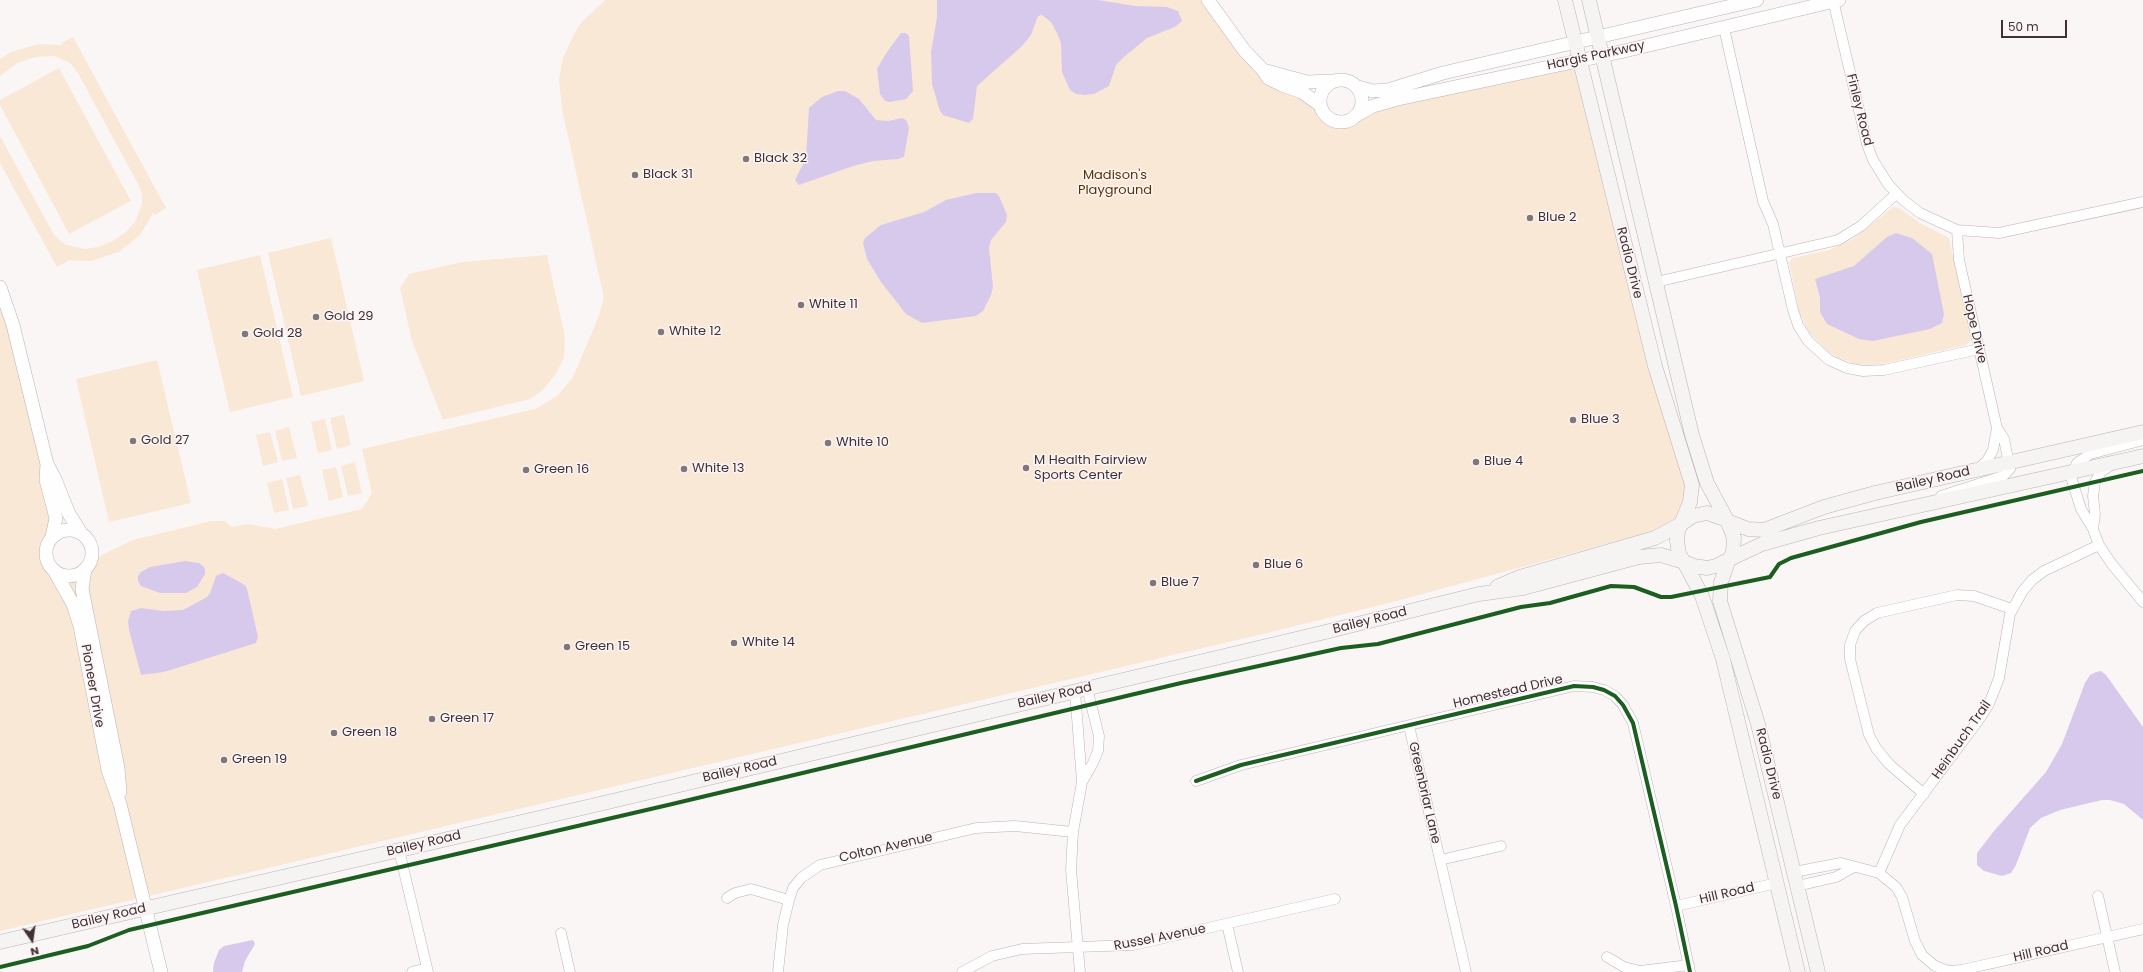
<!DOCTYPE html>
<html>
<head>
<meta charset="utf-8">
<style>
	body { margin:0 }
	#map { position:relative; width:2143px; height:972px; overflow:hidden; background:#faf6f6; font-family:Poppins,sans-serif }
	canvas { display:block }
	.north { position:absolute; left:12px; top:920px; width:40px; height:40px; -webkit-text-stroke:3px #fcf4f5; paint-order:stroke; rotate:167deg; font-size:11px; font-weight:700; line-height:16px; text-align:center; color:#403134 }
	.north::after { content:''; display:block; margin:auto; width:14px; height:18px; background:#403134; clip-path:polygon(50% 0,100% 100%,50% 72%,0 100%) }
	.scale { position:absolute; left:2001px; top:20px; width:66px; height:18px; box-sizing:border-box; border:2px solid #403134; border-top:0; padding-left:5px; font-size:12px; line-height:14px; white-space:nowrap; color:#403134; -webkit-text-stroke:3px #fcf4f5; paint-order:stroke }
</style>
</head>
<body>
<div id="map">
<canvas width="2143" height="972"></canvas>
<div class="north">N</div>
<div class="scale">50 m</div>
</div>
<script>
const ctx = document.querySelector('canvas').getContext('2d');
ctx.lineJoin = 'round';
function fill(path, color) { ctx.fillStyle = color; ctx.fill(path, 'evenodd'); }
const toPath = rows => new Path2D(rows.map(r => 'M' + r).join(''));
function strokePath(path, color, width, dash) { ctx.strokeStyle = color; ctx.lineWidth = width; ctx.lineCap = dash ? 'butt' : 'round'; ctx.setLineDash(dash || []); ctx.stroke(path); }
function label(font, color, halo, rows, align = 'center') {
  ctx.font = font + ' Poppins,sans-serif'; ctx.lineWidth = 3; ctx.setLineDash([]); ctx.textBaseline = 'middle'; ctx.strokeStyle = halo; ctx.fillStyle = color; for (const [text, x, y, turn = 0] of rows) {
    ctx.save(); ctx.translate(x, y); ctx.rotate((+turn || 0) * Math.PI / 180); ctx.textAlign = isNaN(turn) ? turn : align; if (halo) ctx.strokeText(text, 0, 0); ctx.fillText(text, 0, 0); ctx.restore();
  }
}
fill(toPath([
	[605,0,1208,0,1244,50,1322,111,1330,118,1342,122,1350,120,1365,111,1579,59,1690,479,1689,508,1668,525,1658,530,1393,602,1271,632,0,931,0,287,51,498,50,539,45,554,47,562,53,570,62,575,73,575,102,555,133,540,211,521,225,521,232,527,248,524,275,529,362,509,372,493,362,449,535,409,557,396,573,377,598,318,604,298,562,109,559,79,563,58,572,38,580,24],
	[73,37,166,208,155,215,153,213,141,234,119,252,91,261,67,260,68,261,57,267,0,163,0,136,54,235,66,245,85,249,98,247,113,241,126,232,135,222,142,204,142,194,138,184,78,73,70,63,55,56,36,57,17,63,0,76,0,59,11,52,38,44,62,45,61,43],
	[59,68,131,201,69,234,0,105,0,100],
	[1893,207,1899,208,1920,223,1949,238,1971,340,1966,345,1887,363,1868,365,1856,364,1839,358,1827,351,1809,332,1799,311,1789,262,1793,258,1829,250,1853,239],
	[331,238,364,381,301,396,268,253],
	[260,255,293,397,230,412,197,270],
	[547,255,565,337,564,357,556,374,543,390,530,399,443,420,412,341,400,288,409,274,462,262],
	[157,360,191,503,109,522,76,379],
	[344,415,351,445,337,449,330,418],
	[325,419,332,450,318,453,311,422],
	[289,427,297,458,282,461,275,431],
	[270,432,278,462,263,466,256,435],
	[355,462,362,493,348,496,341,466],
	[336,467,343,497,329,501,322,470],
	[300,475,308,506,293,509,286,478],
	[282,479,289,510,274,513,267,483]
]), '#fae8d6');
fill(toPath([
	[937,0,1098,0,1135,6,1167,7,1178,11,1182,21,1175,27,1147,38,1124,57,1116,65,1109,86,1094,94,1085,95,1076,94,1070,90,1062,72,1061,43,1057,33,1051,22,1042,15,1038,16,1031,35,1022,46,977,86,973,119,969,123,943,115,940,111,932,84,931,52,937,17],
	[901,33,906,33,909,36,913,91,906,99,890,102,885,101,880,94,877,69,887,52],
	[838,91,845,91,859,99,876,120,888,121,902,118,906,120,909,128,904,157,898,159,873,161,853,166,799,185,795,180,806,158,809,108,822,97],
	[976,193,996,193,999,196,1007,215,1006,222,991,240,989,248,993,287,991,295,983,311,976,316,922,323,906,314,881,282,867,259,863,243,865,238,881,225,924,212,946,200],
	[1896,233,1912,238,1932,254,1944,314,1942,323,1930,329,1873,341,1859,339,1827,324,1820,312,1820,298,1815,279,1854,266,1887,237],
	[185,561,199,563,205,568,205,574,197,587,186,593,160,593,141,586,138,581,138,576,141,572,150,567],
	[223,573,245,585,247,589,258,637,256,643,164,672,141,675,129,630,128,621,131,611,141,608,164,611,183,610,207,597,210,593,216,576],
	[2096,672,2101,671,2106,675,2143,727,2143,820,2124,804,2110,800,2102,800,2060,810,2041,818,2030,828,2016,865,2011,873,2002,876,1984,871,1977,865,1977,853,1994,831,2046,772,2062,744,2085,683,2090,675],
	[253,940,255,944,245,961,242,972,213,972,214,963,219,950,224,946]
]), '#d7c9ec');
const minor = toPath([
	[1833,0,1867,144,1873,160,1888,184,1903,200,1920,213,1957,230,1999,233,2143,202],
	[1724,28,1763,201,1773,224,1793,310,1798,325,1808,341,1829,360,1847,368,1863,371,1884,370,1979,349],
	[1656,282,1838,240,1861,226,1896,194],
	[2143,440,2090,454,2077,463,2071,477,2081,509,2093,529,2099,545,2111,563,2143,602],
	[1979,468,1987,461,1993,450,1997,428],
	[1941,496,2003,476,2010,469,2004,439,1997,428,1959,260,1957,230],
	[2093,529,2095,514,2093,496,2095,482,2101,472,2111,465],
	[1075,691,1082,782,1073,832,1071,870,1080,972],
	[1409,726,1466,972],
	[1196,781,1241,765,1574,686,1593,687,1604,690,1615,696,1623,705,1633,723,1676,906,1690,972],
	[1082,782,1093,763,1098,751,1099,736,1087,688],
	[1924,794,1889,764,1876,748,1869,735,1850,659,1850,645,1855,631,1864,621,1877,613,1957,595,1974,596,2012,609],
	[399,850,428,972],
	[1440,860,1501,846],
	[1794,872,1841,863,1879,873,1896,887,1902,897,1915,941,1922,955,1935,966,1948,971,1962,970,2143,929],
	[1879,873,1900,825,1978,721,1989,704,1999,678,2010,614,2022,592,2032,580,2044,571,2099,545],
	[1797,886,1836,877,1854,867],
	[2098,896,2115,972],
	[727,898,735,893,751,889,789,900],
	[1676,906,1777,883],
	[1227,924,1238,972],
	[561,933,570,972],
	[1607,957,1624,967,1640,971,1689,965],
	[412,972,427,968],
	[778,972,783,925,789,900,793,888,801,878,820,865,976,828,1015,826,1073,832],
	[962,972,992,956,1022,949,1133,945,1335,899]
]);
const tertiary = toPath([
	[1208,0,1244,50,1263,70,1268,78,1282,85,1302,92,1320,105],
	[1263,70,1307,82,1333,81],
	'1320 101a21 21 0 1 1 42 0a21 21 0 1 1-42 0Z',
	[1358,87,1373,91,1388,90,1443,73,1757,0],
	[1355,116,1373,106,1398,99,1620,52,1839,0],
	[0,287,13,325,47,464,55,479,69,514,81,533],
	[47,464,46,480,56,518,52,537],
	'46 553a23 23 0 1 1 46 0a23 23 0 1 1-46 0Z',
	[85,569,82,589,118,768,120,792],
	[55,572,73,604,80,626,108,770,120,804,161,972]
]);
const secondary = toPath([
	[1565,0,1655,366,1692,485,1690,502,1681,524],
	[1589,0,1692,435,1707,483,1727,520],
	[1707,513,1727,520,1734,538,1733,552,1730,559,1716,566,1707,568,1694,566,1684,562,1679,554,1677,541,1678,531,1681,524,1693,516,1707,513],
	[1727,521,1748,529,1764,530,1824,507,1875,493,2143,432],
	[1729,559,1721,582,1720,601,1758,724,1818,972],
	[1730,559,1762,544,1819,528,2143,456],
	[1684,562,1702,596,1723,659,1798,972],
	[1497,587,1520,577,1655,538,1681,524],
	[0,942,591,806,1313,635,1479,594,1523,588,1639,557,1661,555,1684,562]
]);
strokePath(minor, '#bcb3b5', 11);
strokePath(tertiary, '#bcb3b5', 14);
strokePath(secondary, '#bcb3b5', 15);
strokePath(minor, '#fefefe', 10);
strokePath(tertiary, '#fefefe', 13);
strokePath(secondary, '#f6f3f3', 14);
strokePath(toPath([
	[1196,781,1241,765,1574,686,1593,687,1604,690,1615,696,1623,705,1633,723,1676,906,1690,972],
	[0,967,88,946,129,930,668,805,1181,683,1341,648,1378,644,1521,607,1550,603,1611,586,1634,587,1661,597,1671,597,1770,577,1779,564,1791,558,1921,522,2143,471]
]), '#1b5e20', 4);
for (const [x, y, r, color] of [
	[746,159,4,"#817678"],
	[635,175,4,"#817678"],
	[1530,218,4,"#817678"],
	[801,305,4,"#817678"],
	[316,317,4,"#817678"],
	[661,332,4,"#817678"],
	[245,334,4,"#817678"],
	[1573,420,4,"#817678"],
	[133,441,4,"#817678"],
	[828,443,4,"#817678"],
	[1476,462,4,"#817678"],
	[1026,468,4,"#817678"],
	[684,469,4,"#817678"],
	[526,470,4,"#817678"],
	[1256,565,4,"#817678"],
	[1153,583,4,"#817678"],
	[734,643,4,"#817678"],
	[567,647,4,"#817678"],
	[432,719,4,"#817678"],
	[334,733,4,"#817678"],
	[224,760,4,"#817678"]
]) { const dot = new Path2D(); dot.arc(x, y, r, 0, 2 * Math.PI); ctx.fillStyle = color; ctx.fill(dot); strokePath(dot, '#fcf4f5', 1.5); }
label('13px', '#403134', '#fcf4f5', [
	["Hargis Parkway",1596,56,-12],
	["Finley Road",1859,110,76],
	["Radio Drive",1629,263,76],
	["Hope Drive",1974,329,77],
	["Bailey Road",1933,480,-13],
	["Bailey Road",1370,621,-14],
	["Pioneer Drive",92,686,80],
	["Homestead Drive",1508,692,-13],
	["Bailey Road",1055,696,-13],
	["Heinbuch Trail",1962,740,-55],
	["Radio Drive",1768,764,76],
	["Bailey Road",740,770,-13],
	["Greenbriar Lane",1424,793,77],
	["Bailey Road",424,844,-13],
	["Colton Avenue",886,848,-13],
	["Hill Road",1727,894,-13],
	["Bailey Road",109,917,-13],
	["Russel Avenue",1160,938,-11],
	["Hill Road",2041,952,-13]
]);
label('13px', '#403134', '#fcf4f5', [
	["Black 32",754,159],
	["Black 31",643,175],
	["Blue 2",1538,218],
	["White 11",809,305],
	["Gold 29",324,317],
	["White 12",669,332],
	["Gold 28",253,334],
	["Blue 3",1581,420],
	["Gold 27",141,441],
	["White 10",836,443],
	["M Health Fairview",1034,461],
	["Sports Center",1034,476],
	["Blue 4",1484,462],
	["White 13",692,469],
	["Green 16",534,470],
	["Blue 6",1264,565],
	["Blue 7",1161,583],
	["White 14",742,643],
	["Green 15",575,647],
	["Green 17",440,719],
	["Green 18",342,733],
	["Green 19",232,760]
], 'left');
label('13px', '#573500', '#fcf4f5', [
	["Madison's",1115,176],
	["Playground",1115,191]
]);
</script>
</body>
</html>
